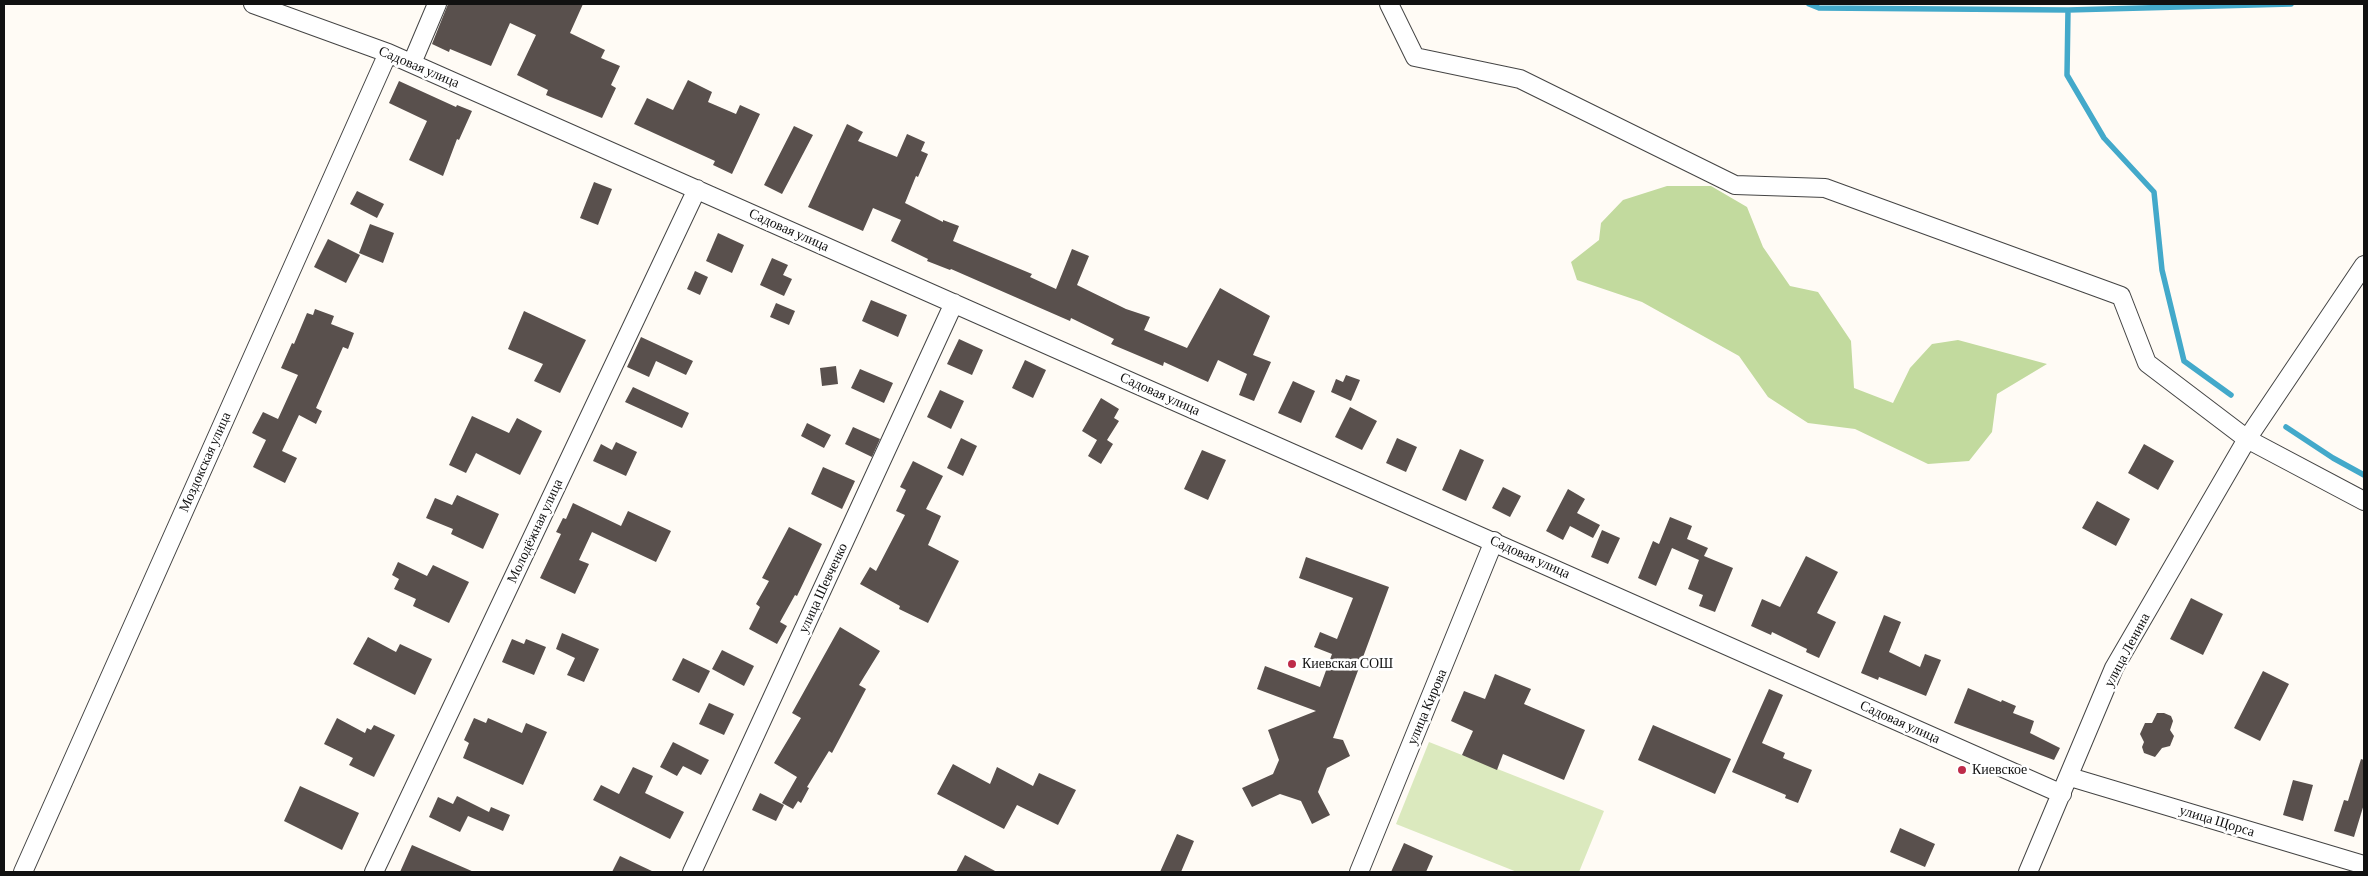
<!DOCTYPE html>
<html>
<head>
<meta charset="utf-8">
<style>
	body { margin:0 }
	#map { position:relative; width:2368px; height:876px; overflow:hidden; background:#fffbf5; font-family:"Crimson Pro",serif }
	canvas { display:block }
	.frame { position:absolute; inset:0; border:5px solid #111; pointer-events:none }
</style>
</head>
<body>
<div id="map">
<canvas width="2368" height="876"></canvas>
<div class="frame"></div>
</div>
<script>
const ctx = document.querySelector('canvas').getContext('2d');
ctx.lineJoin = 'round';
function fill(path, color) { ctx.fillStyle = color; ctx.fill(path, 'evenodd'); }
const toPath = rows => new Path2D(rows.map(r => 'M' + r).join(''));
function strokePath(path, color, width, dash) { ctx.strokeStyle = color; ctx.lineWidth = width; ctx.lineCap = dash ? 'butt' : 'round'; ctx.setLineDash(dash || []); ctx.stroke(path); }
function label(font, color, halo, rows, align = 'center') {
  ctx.font = font + ' "Crimson Pro",serif'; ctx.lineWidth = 5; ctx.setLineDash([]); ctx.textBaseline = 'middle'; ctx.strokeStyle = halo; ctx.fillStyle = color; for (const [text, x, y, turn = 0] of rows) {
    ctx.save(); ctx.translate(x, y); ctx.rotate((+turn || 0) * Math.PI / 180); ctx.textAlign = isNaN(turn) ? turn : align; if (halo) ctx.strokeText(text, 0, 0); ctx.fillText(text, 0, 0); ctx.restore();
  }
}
fill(toPath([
	[1429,742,1604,811,1579,872,1517,872,1396,824]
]), '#dbe9be');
fill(toPath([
	[1667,186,1711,186,1747,207,1763,247,1790,286,1818,292,1851,341,1854,388,1893,403,1910,368,1932,344,1958,340,2047,364,1997,394,1992,432,1969,461,1928,464,1855,429,1808,423,1768,397,1739,356,1642,302,1577,280,1571,262,1599,240,1601,223,1623,200]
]), '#c2da9e');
strokePath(toPath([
	[1809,4,1819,8,2068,10],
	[2231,395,2184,361,2162,270,2154,192,2104,138,2067,75,2068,10,2291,4],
	[2286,427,2333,458,2364,475]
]), '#43a9ca', 5.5);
fill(toPath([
	[448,4,583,4,570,33,605,50,601,58,620,66,611,85,616,88,602,118,546,95,548,90,517,75,536,35,510,23,491,66,450,49,449,52,432,44],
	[688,80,712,92,708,102,736,114,740,105,760,114,732,174,713,165,715,161,634,124,647,98,673,110],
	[399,81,456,107,457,105,472,111,459,140,457,139,443,176,409,160,427,121,389,103],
	[847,124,863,132,858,141,897,157,907,134,925,142,921,151,928,154,918,177,916,176,905,203,943,222,943,220,959,226,953,241,1032,274,1030,277,1056,289,1072,249,1089,256,1077,285,1126,309,1150,317,1144,330,1187,348,1220,288,1270,316,1253,355,1271,362,1254,401,1239,395,1247,374,1218,360,1208,382,1164,362,1163,366,1111,344,1114,339,1071,318,1070,321,951,269,950,270,927,261,928,259,891,241,901,220,873,208,863,231,808,207],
	[794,126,813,135,782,194,764,185],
	[594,182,612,189,598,225,580,218],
	[357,191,384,204,377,218,350,204],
	[370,224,394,233,383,263,359,253],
	[718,233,744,245,732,273,706,261],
	[328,239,360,255,346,283,314,267],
	[772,258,788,265,783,275,792,279,784,296,760,285],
	[695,271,708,277,700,295,687,289],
	[871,300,907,315,898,337,862,321],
	[776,303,795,311,789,325,770,317],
	[315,309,334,316,331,324,354,333,348,349,343,347,316,408,322,411,316,424,299,415,282,451,297,458,285,483,253,467,266,440,252,433,263,412,278,419,298,375,281,368,292,343,294,344,307,313,313,315],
	[524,311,586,340,560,393,534,381,543,364,508,349],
	[641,337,693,361,686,375,656,361,649,377,627,367],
	[959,339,983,350,972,375,947,364],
	[1025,360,1046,370,1033,398,1012,388],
	[836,366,838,384,822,386,820,368],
	[860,369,893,383,884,403,851,388],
	[1346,375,1360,380,1351,401,1331,392,1336,379,1343,382],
	[1293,381,1315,391,1301,423,1278,413],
	[633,387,689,413,682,428,625,402],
	[940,390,964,401,951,429,927,417],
	[1101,398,1119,409,1114,418,1119,421,1107,440,1113,444,1101,464,1088,456,1097,440,1082,431],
	[1350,407,1377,421,1362,450,1335,437],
	[472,416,509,433,517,418,542,431,520,475,476,453,466,473,449,465],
	[807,423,831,435,824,448,801,436],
	[853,427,880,439,872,457,845,444],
	[961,438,977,446,963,476,947,468],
	[1397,438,1417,447,1406,472,1386,463],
	[616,442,637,452,626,476,593,461,601,444,612,450],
	[2144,444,2174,461,2158,490,2128,473],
	[1460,449,1484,460,1466,501,1442,490],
	[1202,450,1226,460,1208,500,1184,489],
	[913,461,943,476,926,509,941,516,928,545,959,561,928,623,899,609,900,606,860,584,870,567,876,571,905,515,896,511,906,490,900,487],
	[823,467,855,481,842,509,811,494],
	[1503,487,1521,496,1510,517,1492,508],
	[1568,489,1585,499,1577,513,1600,525,1593,538,1570,526,1563,540,1546,531],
	[457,495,499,514,483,549,451,534,453,529,426,518,435,498,452,505],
	[2097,501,2130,519,2116,546,2082,528],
	[573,503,621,526,628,511,671,531,656,562,592,532,579,560,589,564,575,594,540,578,561,534,556,532,563,518,566,519],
	[1670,517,1692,526,1687,539,1708,548,1704,556,1733,568,1715,612,1699,606,1703,595,1688,589,1699,560,1672,548,1656,586,1638,578,1653,541,1659,544],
	[789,527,822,544,797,596,795,595,780,622,787,626,777,644,749,629,760,607,756,604,769,581,762,578],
	[1602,530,1620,538,1608,564,1591,557],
	[1806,556,1838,572,1817,613,1836,622,1819,658,1806,652,1807,649,1772,632,1771,635,1751,626,1762,599,1780,607],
	[1306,557,1389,587,1333,738,1343,740,1350,756,1327,768,1318,792,1330,815,1312,824,1301,801,1280,794,1252,807,1242,788,1273,774,1279,760,1268,730,1316,711,1257,689,1265,666,1320,687,1332,654,1314,647,1320,632,1337,639,1353,598,1299,578],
	[398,562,427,576,433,565,469,582,449,623,413,606,416,599,394,589,399,579,392,575],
	[2191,598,2223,614,2203,655,2170,639],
	[1884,615,1901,622,1889,652,1920,667,1925,654,1941,660,1926,696,1879,677,1878,680,1861,673],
	[840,627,880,651,859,685,866,689,832,753,829,751,807,787,809,788,801,803,798,801,793,809,782,803,797,777,774,763,801,718,792,713],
	[562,633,599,649,584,682,567,675,575,658,556,649],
	[368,637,396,652,400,644,432,659,415,695,353,664],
	[512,639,524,644,526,639,546,647,534,675,502,662],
	[722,650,754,666,744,686,712,669],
	[683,658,710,671,699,693,672,680],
	[2263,671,2289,684,2260,741,2234,728],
	[1495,674,1531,689,1524,704,1585,730,1564,780,1503,754,1497,770,1462,755,1473,731,1451,721,1464,691,1485,699],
	[1968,688,2001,702,2002,700,2016,706,2013,713,2034,721,2030,733,2060,748,2054,760,1954,723],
	[1769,689,1783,695,1762,743,1785,753,1783,758,1812,770,1798,803,1785,798,1786,795,1732,772],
	[709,703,734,714,724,735,699,724],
	[2157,713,2164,713,2171,716,2173,721,2170,730,2174,736,2170,746,2162,748,2155,757,2144,753,2142,747,2144,742,2140,734,2145,723,2152,723],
	[337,718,365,733,367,728,371,730,374,725,395,735,374,777,349,765,353,758,324,744],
	[474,718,486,723,488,718,522,733,526,723,547,732,523,785,463,758,469,743,464,740],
	[1653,725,1731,759,1715,794,1638,760],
	[673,742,709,760,701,775,683,766,677,776,660,767],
	[2361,759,2364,760,2364,804,2354,837,2334,831,2344,800,2348,801],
	[953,764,990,784,997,767,1033,786,1039,773,1076,790,1058,825,1017,805,1004,829,937,794],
	[633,767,653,776,645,793,684,812,670,839,593,800,601,785,619,794],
	[2293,780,2313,785,2303,821,2283,815],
	[300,786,359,813,342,850,284,821],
	[760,793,784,805,776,821,752,810],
	[457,796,489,812,491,807,510,815,503,831,468,816,460,832,429,817,438,797,453,804],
	[1900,828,1935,844,1925,867,1890,852],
	[1177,834,1194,841,1181,872,1160,872],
	[1404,843,1433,856,1426,872,1391,872],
	[412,845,474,872,400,872],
	[965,855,997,872,956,872],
	[620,856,654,872,612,872]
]), '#59504d');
const street = toPath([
	[253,4,388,53,2062,794],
	[1389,4,1415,57,1520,79,1735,185,1825,188,2121,296,2147,363,2247,439,2364,501],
	[412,63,437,4],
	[2070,777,2364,865],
	[23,872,388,53],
	[374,872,697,189],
	[692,872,954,303],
	[1359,872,1494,541],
	[2028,872,2114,668,2247,439,2364,265]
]);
strokePath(street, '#444', 20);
strokePath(street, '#fff', 18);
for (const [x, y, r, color] of [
	[1292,664,5,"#be2b49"],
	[1962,770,5,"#be2b49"]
]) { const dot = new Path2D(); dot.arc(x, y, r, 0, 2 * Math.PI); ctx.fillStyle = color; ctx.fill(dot); strokePath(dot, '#fff', 2); }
label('14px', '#111', '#fff', [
	["Садовая улица",419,67,23],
	["Садовая улица",789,230,24],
	["Садовая улица",1160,394,24],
	["Моздокская улица",205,462,-66],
	["Молодёжная улица",535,531,-65],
	["Садовая улица",1530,557,24],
	["улица Шевченко",823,588,-65],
	["улица Ленина",2127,650,-62],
	["улица Кирова",1427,707,-67],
	["Садовая улица",1900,722,24],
	["улица Щорса",2217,821,17]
]);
label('14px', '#111', '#fff', [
	["Киевская СОШ",1302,664],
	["Киевское",1972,770]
], 'left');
</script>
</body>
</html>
